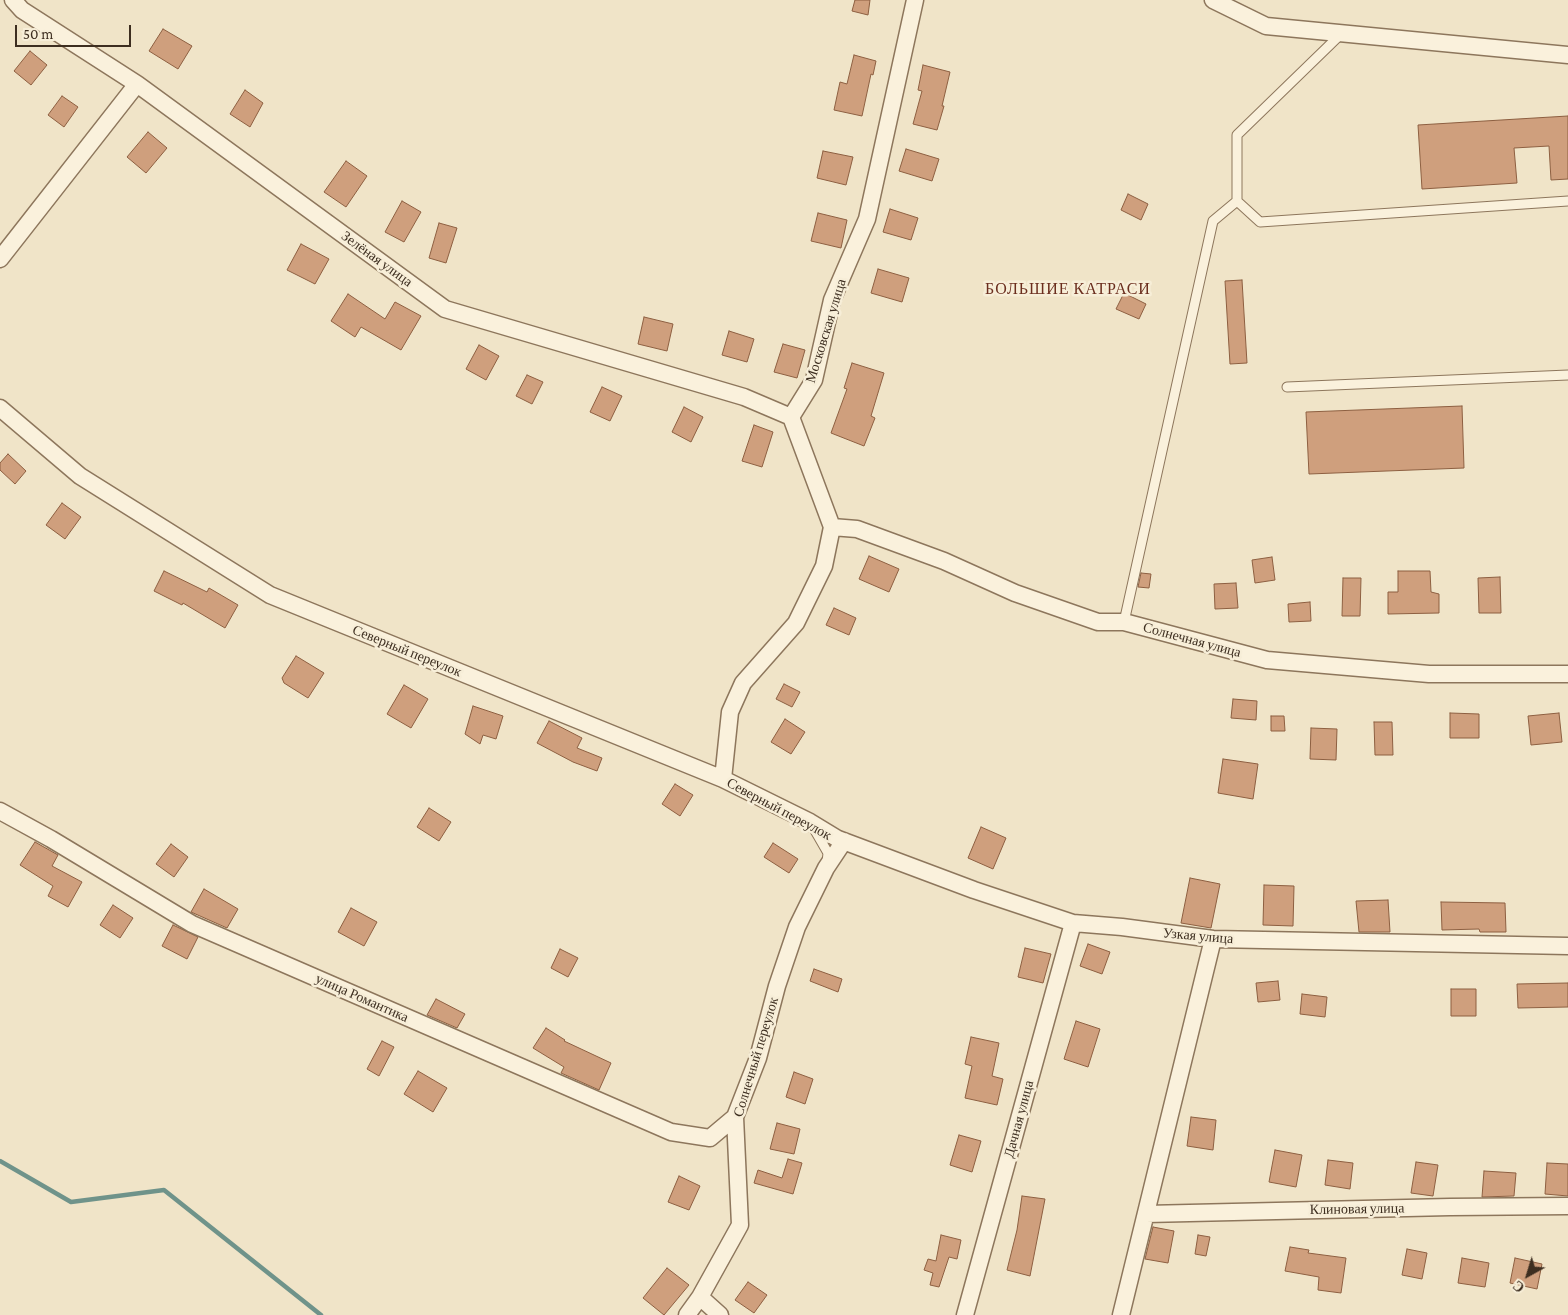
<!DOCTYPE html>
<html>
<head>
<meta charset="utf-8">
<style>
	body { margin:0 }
	#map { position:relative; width:1568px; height:1315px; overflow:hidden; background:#f0e4c8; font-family:"Crimson Pro",serif }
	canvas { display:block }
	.north { position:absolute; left:1503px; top:1250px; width:50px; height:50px; -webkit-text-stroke:4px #f7eed8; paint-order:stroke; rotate:219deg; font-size:14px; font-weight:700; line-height:20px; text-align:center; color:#3d2e20 }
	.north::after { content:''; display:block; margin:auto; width:18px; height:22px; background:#3d2e20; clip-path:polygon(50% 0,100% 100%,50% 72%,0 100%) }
	.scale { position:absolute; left:15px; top:25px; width:116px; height:22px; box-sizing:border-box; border:2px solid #3d2e20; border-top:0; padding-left:6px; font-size:15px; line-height:18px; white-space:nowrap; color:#3d2e20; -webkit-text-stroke:4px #f7eed8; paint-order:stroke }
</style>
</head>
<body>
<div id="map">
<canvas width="1568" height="1315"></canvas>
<div class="north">С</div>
<div class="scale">50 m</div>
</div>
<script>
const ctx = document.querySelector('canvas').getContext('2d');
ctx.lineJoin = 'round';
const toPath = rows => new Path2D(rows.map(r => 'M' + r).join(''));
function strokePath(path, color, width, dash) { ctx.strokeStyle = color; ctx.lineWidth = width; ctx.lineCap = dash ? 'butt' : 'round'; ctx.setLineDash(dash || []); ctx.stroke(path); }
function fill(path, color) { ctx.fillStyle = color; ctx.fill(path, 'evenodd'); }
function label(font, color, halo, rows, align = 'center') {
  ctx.font = font + ' "Crimson Pro",serif'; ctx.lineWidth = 5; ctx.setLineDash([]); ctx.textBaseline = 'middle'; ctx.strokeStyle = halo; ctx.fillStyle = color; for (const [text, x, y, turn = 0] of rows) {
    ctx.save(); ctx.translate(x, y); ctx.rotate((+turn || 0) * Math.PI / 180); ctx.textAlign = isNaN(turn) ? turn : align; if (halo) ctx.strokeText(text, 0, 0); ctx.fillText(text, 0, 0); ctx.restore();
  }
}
strokePath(toPath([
	[0,1161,71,1202,164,1190,321,1315]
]), '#6f938a', 4.5);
const building = toPath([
	[855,0,870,0,868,15,852,11,855,0],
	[163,29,192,46,178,69,149,51,163,29],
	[30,51,47,65,31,85,14,71,30,51],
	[854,55,876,61,873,75,871,74,862,116,834,110,840,82,847,84,854,55],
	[923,65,950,72,942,106,944,106,937,130,913,124,922,91,918,90,923,65],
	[245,90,263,103,250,127,230,114,245,90],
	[62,96,78,107,64,127,48,115,62,96],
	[1568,116,1568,179,1551,180,1549,146,1514,148,1517,183,1422,189,1418,125,1568,116],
	[148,132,167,148,146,173,127,157,148,132],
	[906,149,939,159,932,181,899,171,906,149],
	[823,151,853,157,846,185,817,178,823,151],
	[346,161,367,176,346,207,324,192,346,161],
	[1128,194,1148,204,1141,220,1121,210,1128,194],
	[402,201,421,212,404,242,385,232,402,201],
	[890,209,918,218,911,240,883,232,890,209],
	[818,213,847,220,841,248,811,241,818,213],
	[439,223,457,228,446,263,429,258,439,223],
	[301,244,329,259,315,284,287,270,301,244],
	[878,269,909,278,902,302,871,293,878,269],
	[1242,280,1247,363,1230,364,1225,281,1242,280],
	[1124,293,1146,304,1139,319,1116,309,1124,293],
	[348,294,385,319,395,302,421,316,401,350,361,327,355,337,331,321,348,294],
	[644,317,673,324,667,351,638,344,644,317],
	[729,331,754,339,747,362,722,355,729,331],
	[783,344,805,350,797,378,774,372,783,344],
	[479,345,499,356,486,380,466,369,479,345],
	[852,363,884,373,871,416,875,418,864,446,831,433,847,389,844,388,852,363],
	[527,375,543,382,532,404,516,396,527,375],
	[602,387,622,396,610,421,590,412,602,387],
	[1462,406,1464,468,1309,474,1306,412,1462,406],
	[684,407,703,417,691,442,672,432,684,407],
	[754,425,773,432,762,467,742,461,754,425],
	[8,454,26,471,15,484,0,470,0,463,8,454],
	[62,503,81,517,65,539,46,525,62,503],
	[869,556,899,569,889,592,859,579,869,556],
	[1272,557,1275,580,1255,583,1252,560,1272,557],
	[164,571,207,592,209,588,238,605,225,628,183,603,182,605,154,591,164,571],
	[1398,571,1430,571,1431,592,1439,594,1439,613,1388,614,1388,592,1398,592,1398,571],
	[1141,573,1151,574,1149,588,1138,587,1141,573],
	[1500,577,1501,613,1479,613,1478,578,1500,577],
	[1343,578,1361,578,1360,616,1342,616,1343,578],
	[1236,583,1238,608,1215,609,1214,584,1236,583],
	[1310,602,1311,621,1289,622,1288,604,1310,602],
	[834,608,856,618,849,635,826,625,834,608],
	[296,656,324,673,308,698,284,683,282,678,296,656],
	[784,684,800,692,792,707,776,699,784,684],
	[404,685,428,699,411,728,387,714,404,685],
	[1233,699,1257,701,1256,720,1231,718,1233,699],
	[473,706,503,716,496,739,483,735,480,744,465,734,473,706],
	[1450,713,1479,714,1479,738,1450,738,1450,713],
	[1559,713,1562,742,1531,745,1528,716,1559,713],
	[1271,716,1284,716,1285,731,1271,731,1271,716],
	[785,719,805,732,791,754,771,742,785,719],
	[549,721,582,738,577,748,602,758,597,771,573,762,537,743,549,721],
	[1374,722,1392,722,1393,755,1375,755,1374,722],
	[1311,728,1337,729,1336,760,1310,759,1311,728],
	[1223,759,1258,764,1253,799,1218,793,1223,759],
	[675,784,693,795,680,816,662,804,675,784],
	[429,808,451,822,439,841,417,827,429,808],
	[981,827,1006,838,993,869,968,858,981,827],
	[35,842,58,855,52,866,82,882,68,907,48,896,53,886,20,865,35,842],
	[773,843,798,859,789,873,764,857,773,843],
	[171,844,188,857,174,877,156,864,171,844],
	[1190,878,1220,884,1211,928,1181,923,1190,878],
	[1264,885,1294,886,1293,926,1263,925,1264,885],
	[204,889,238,909,227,928,191,912,204,889],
	[1388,900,1390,932,1359,932,1356,901,1388,900],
	[1441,902,1505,903,1506,932,1480,932,1479,929,1442,930,1441,902],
	[113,905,133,918,120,938,100,925,113,905],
	[351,908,377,922,364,946,338,932,351,908],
	[173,925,198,937,187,959,162,946,173,925],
	[1088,944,1110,952,1102,974,1080,966,1088,944],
	[1025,948,1051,954,1043,983,1018,977,1025,948],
	[560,949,578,958,568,977,551,968,560,949],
	[814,969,842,979,838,992,810,981,814,969],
	[1278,981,1280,1000,1258,1002,1256,983,1278,981],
	[1568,983,1568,1007,1518,1008,1517,984,1568,983],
	[1451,989,1476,989,1476,1016,1451,1016,1451,989],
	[1302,994,1327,997,1325,1017,1300,1014,1302,994],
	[436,999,465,1014,457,1028,427,1015,436,999],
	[1076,1021,1100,1029,1088,1067,1064,1059,1076,1021],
	[546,1028,565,1040,564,1041,611,1063,599,1090,561,1073,564,1067,533,1048,546,1028],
	[971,1037,999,1043,992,1076,1003,1079,997,1105,965,1098,972,1066,965,1064,971,1037],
	[382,1041,394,1047,379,1076,367,1069,382,1041],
	[418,1071,447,1088,433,1112,404,1094,418,1071],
	[794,1072,813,1079,805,1104,786,1097,794,1072],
	[1191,1117,1216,1120,1213,1150,1187,1146,1191,1117],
	[777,1123,800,1129,794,1154,770,1149,777,1123],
	[959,1135,981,1141,972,1172,950,1165,959,1135],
	[1275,1150,1302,1155,1296,1187,1269,1182,1275,1150],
	[788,1159,802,1163,793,1194,754,1183,758,1170,782,1178,788,1159],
	[1328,1160,1353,1163,1350,1189,1325,1185,1328,1160],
	[1416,1162,1438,1165,1433,1196,1411,1193,1416,1162],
	[1547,1163,1568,1164,1568,1196,1545,1194,1547,1163],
	[1484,1171,1516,1173,1514,1196,1482,1197,1484,1171],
	[679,1176,700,1186,689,1210,668,1202,679,1176],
	[1022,1196,1045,1199,1030,1276,1007,1270,1017,1230,1022,1196],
	[1153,1227,1174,1231,1168,1263,1145,1259,1153,1227],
	[941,1235,961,1240,957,1259,949,1257,939,1287,930,1285,933,1273,924,1270,928,1259,936,1261,941,1235],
	[1198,1235,1210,1237,1206,1256,1195,1254,1198,1235],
	[1290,1247,1309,1250,1308,1253,1346,1258,1341,1293,1318,1290,1319,1277,1285,1271,1290,1247],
	[1407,1249,1427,1253,1422,1279,1402,1275,1407,1249],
	[1462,1258,1489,1263,1485,1287,1458,1283,1462,1258],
	[1515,1258,1542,1264,1537,1289,1510,1283,1515,1258],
	[667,1268,689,1285,664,1315,643,1298,667,1268],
	[748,1282,767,1295,754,1313,735,1300,748,1282]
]);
fill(building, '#cf9f7d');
strokePath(building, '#8d5f41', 1);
const service = toPath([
	[1237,201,1260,222,1568,201],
	[1287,387,1568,375],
	[1124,622,1213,221,1237,201,1237,135,1341,34],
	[813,827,828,853,827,863]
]);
const minor = toPath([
	[13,0,22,10,137,84,445,309,744,397,791,417],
	[1213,0,1266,26,1568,55],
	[0,259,137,84],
	[0,408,80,476,270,595,723,779,810,822,838,839,974,890,1073,923,1122,927,1213,939,1568,946],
	[832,527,857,529,944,561,1015,593,1098,622,1124,622,1267,660,1429,674,1568,674],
	[723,779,730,712,743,683,796,623,824,566,832,527,791,417,814,380,832,300,867,219,915,0],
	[0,811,51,839,192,924,671,1132,710,1138,735,1117],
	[1146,1214,1450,1207,1568,1206],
	[700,1297,720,1315],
	[687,1315,700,1297,740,1225,735,1117,758,1058,777,986,797,927,826,868,844,841],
	[965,1315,1073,923],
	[1121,1315,1213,939]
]);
strokePath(service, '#8d765c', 11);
strokePath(minor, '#8d765c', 19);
strokePath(service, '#faf1dc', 9);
strokePath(minor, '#faf1dc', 16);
label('14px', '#3d2e20', '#f7eed8', [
	["Зелёная улица",377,259,36],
	["Московская улица",826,331,-73],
	["Солнечная улица",1192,640,15],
	["Северный переулок",407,651,22],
	["Северный переулок",779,809,28],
	["Узкая улица",1198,936,5],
	["улица Романтика",362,998,24],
	["Солнечный переулок",756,1057,-73],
	["Дачная улица",1019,1119,-75],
	["Клиновая улица",1357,1209,-1]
]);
ctx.letterSpacing = '1px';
label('16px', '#6b2e1e', '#f7eed8', [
	["БОЛЬШИЕ КАТРАСИ",1068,289]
]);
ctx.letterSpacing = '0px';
</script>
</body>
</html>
